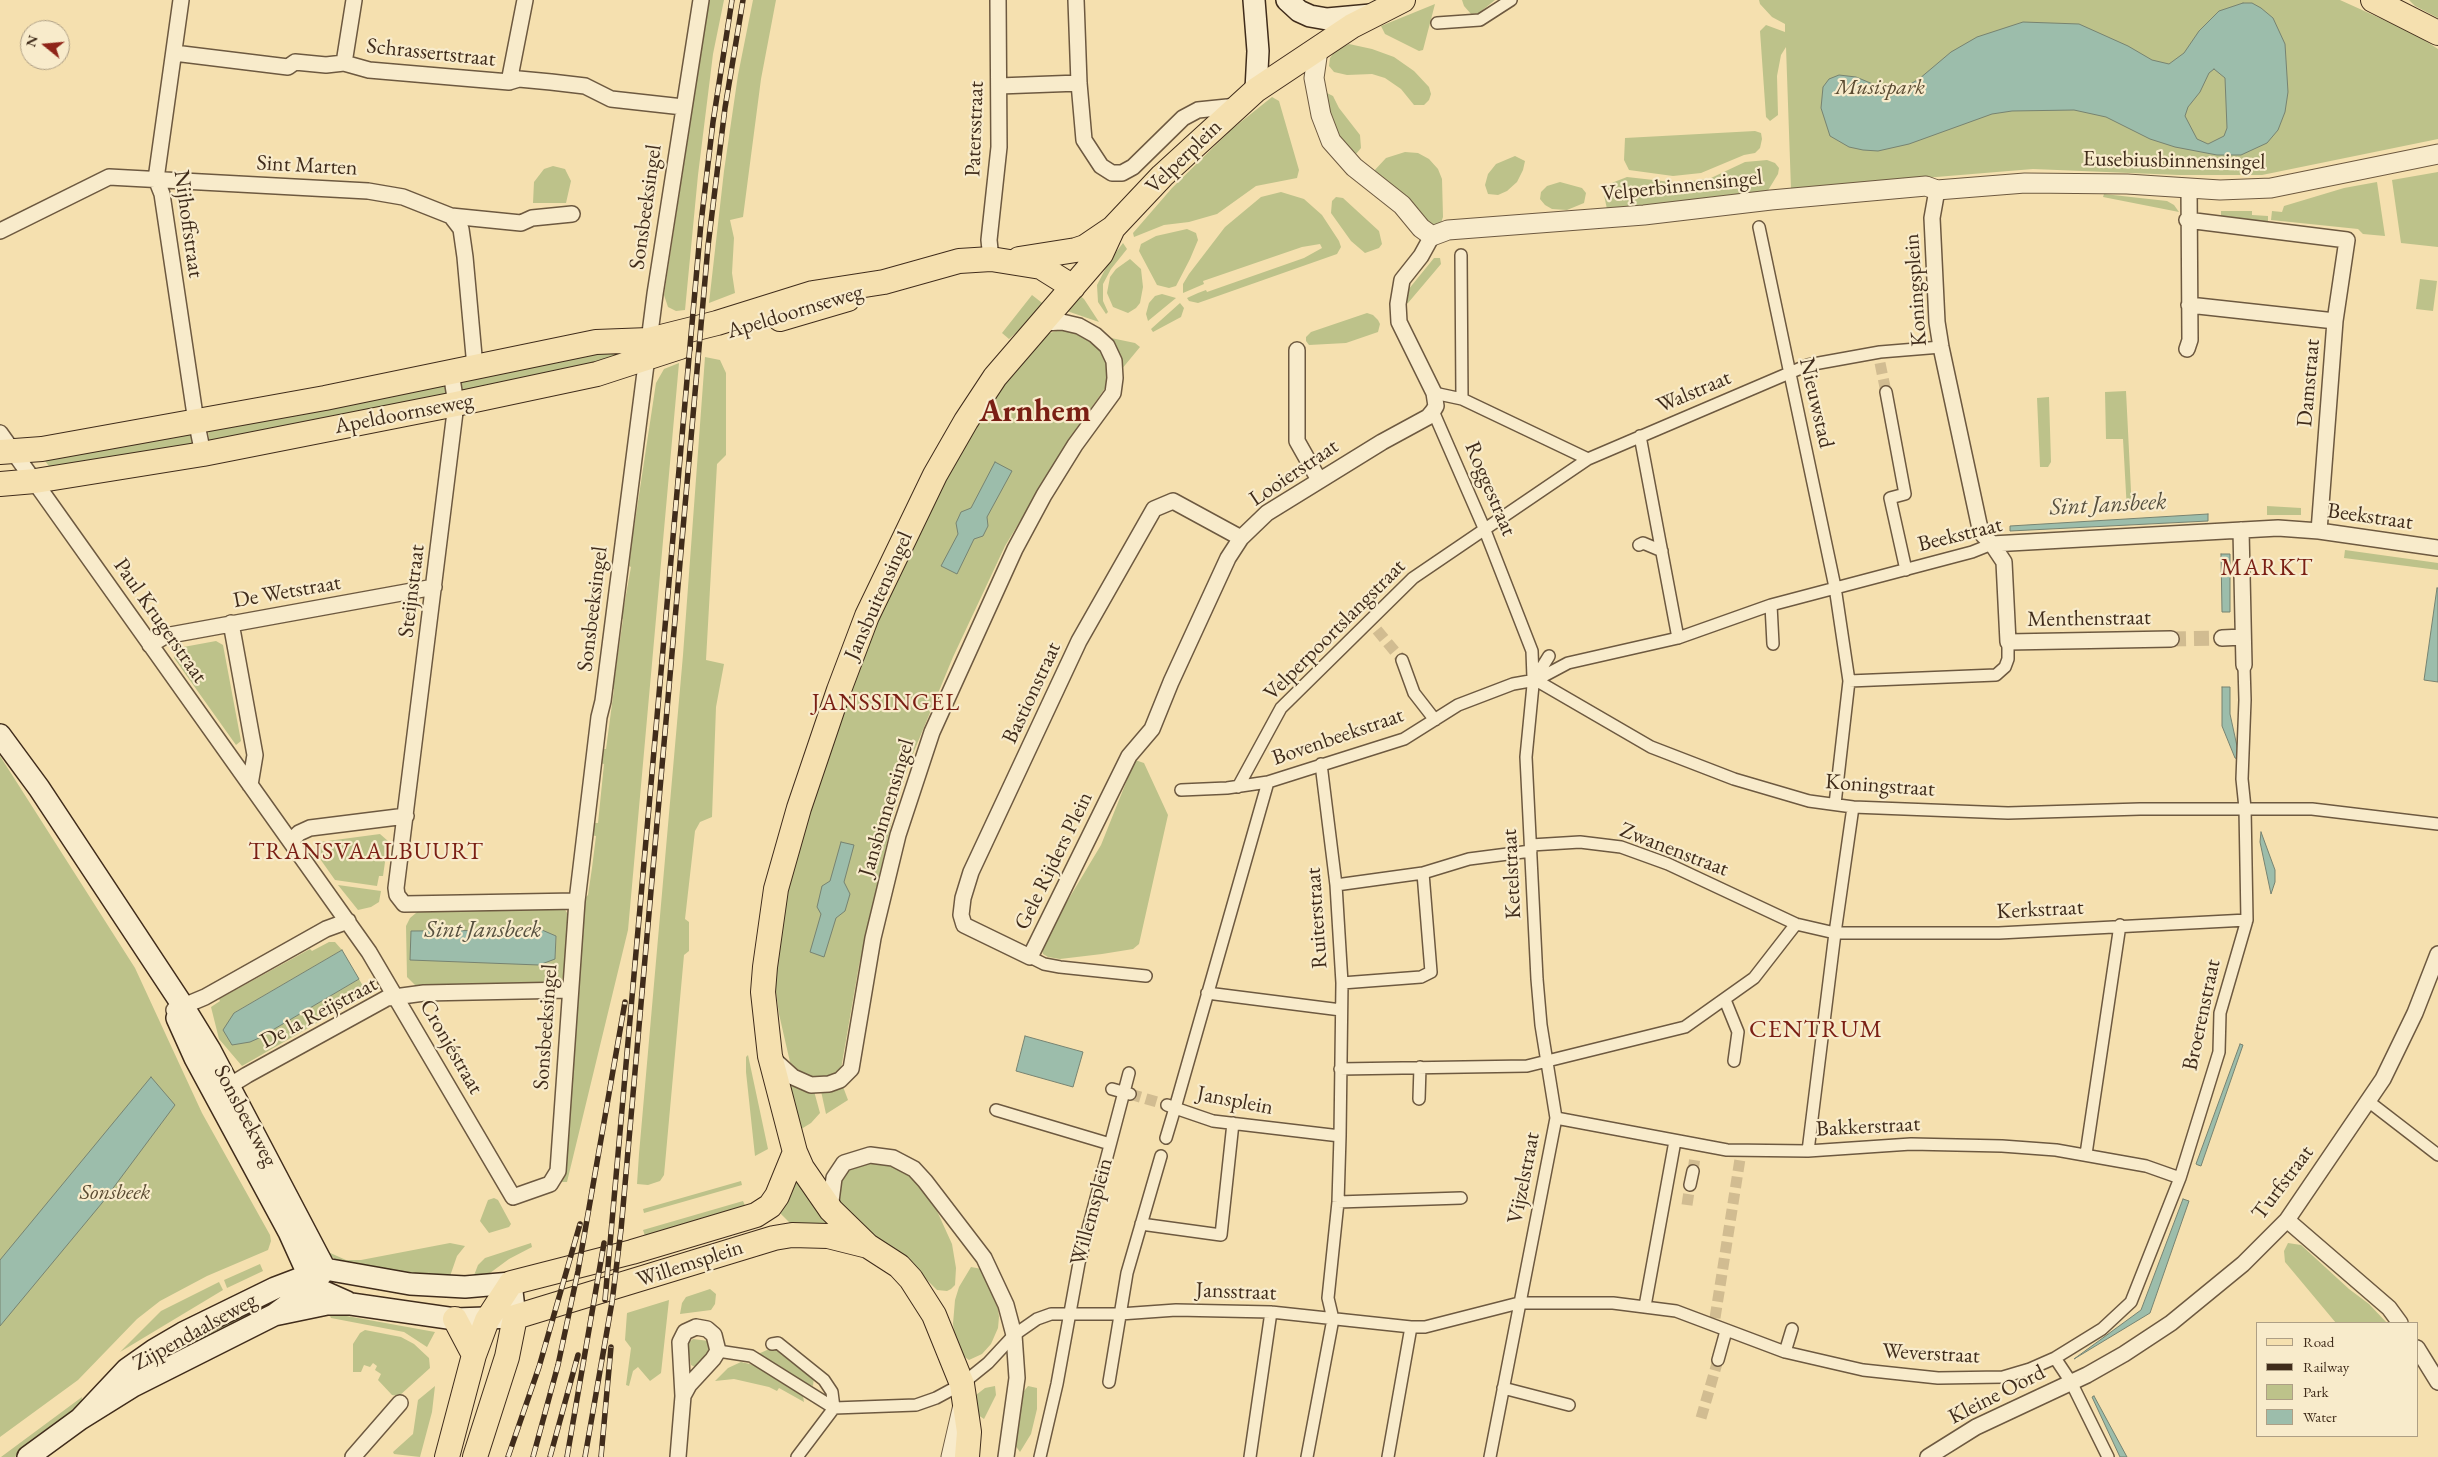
<!DOCTYPE html>
<html>
<head>
<meta charset="utf-8">
<style>
	body { margin:0 }
	#map { position:relative; width:2438px; height:1457px; overflow:hidden; background:#f5e0af; font-family:"EB Garamond",serif }
	canvas { display:block }
	.legend { position:absolute; left:2256px; top:1322px; width:162px; height:115px; box-sizing:border-box; background:#f8ebcb; border:1px solid #ae9f85; margin:0; padding:6px 9px; list-style:none; font-size:15px; color:#402c1b }
	.legend li { display:flex; align-items:center; gap:10px; height:25px }
	.legend b { width:25px; border:1px solid #ae9f85 }
	.north { position:absolute; left:20px; top:20px; width:50px; height:50px; box-sizing:border-box; background:#f8ebcb; border:1px solid #ae9f85; border-radius:50%; rotate:287deg; font-size:14px; font-weight:700; line-height:20px; text-align:center; color:#402c1b }
	.north::after { content:''; display:block; margin:auto; width:18px; height:22px; background:#8f2418; clip-path:polygon(50% 0,100% 100%,50% 72%,0 100%) }
</style>
</head>
<body>
<div id="map">
<canvas width="2438" height="1457"></canvas>
<ul class="legend">
<li><b style="height:6px;background:#f5e0af"></b>Road</li>
<li><b style="height:6px;background:#402c1b"></b>Railway</li>
<li><b style="height:14px;background:#bdc28a"></b>Park</li>
<li><b style="height:14px;background:#9cbdab"></b>Water</li>
</ul>
<div class="north">N</div>
</div>
<script>
const ctx = document.querySelector('canvas').getContext('2d');
ctx.lineJoin = 'round';
function fill(path, color) { ctx.fillStyle = color; ctx.fill(path, 'evenodd'); }
const toPath = rows => new Path2D(rows.map(r => 'M' + r).join(''));
function strokePath(path, color, width, dash) { ctx.strokeStyle = color; ctx.lineWidth = width; ctx.lineCap = dash ? 'butt' : 'round'; ctx.setLineDash(dash || []); ctx.stroke(path); }
function label(font, color, halo, rows, align = 'center') {
  ctx.font = font + ' "EB Garamond",serif'; ctx.lineWidth = 4.5; ctx.setLineDash([]); ctx.textBaseline = 'middle'; ctx.strokeStyle = halo; ctx.fillStyle = color; for (const [text, x, y, turn = 0] of rows) {
    ctx.save(); ctx.translate(x, y); ctx.rotate((+turn || 0) * Math.PI / 180); ctx.textAlign = isNaN(turn) ? turn : align; if (halo) ctx.strokeText(text, 0, 0); ctx.fillText(text, 0, 0); ctx.restore();
  }
}
fill(toPath([
	[709,0,724,0,713,54,698,175,685,310,676,311,668,307,664,295],
	[753,0,776,0,761,79,743,217,730,220,734,238,732,273,735,293,709,303,724,171,738,75],
	[1462,0,1495,0,1479,13,1471,14,1464,6],
	[1759,0,2340,0,2415,34,2438,49,2438,139,2262,175,2179,175,2033,169,1791,189,1786,47,1781,55,1777,76,1778,115,1770,121,1766,117,1760,31,1766,25,1785,32,1785,24,1772,17,1760,4],
	[2409,0,2438,0,2438,18,2415,6],
	[1435,4,1423,50,1419,51,1385,34,1381,26],
	[1349,44,1372,49,1394,57,1414,71,1429,87,1431,94,1429,100,1424,105,1414,105,1401,89,1385,78,1372,74,1347,75,1334,72,1329,66,1330,58,1335,51],
	[1327,93,1333,96,1339,108,1360,135,1361,148,1356,154,1349,155,1336,142,1325,95],
	[1272,97,1279,101,1299,170,1297,178,1256,186,1217,214,1189,222,1164,225,1134,237,1133,233,1172,188,1232,129],
	[1755,131,1761,133,1762,139,1760,148,1755,153,1744,155,1701,173,1673,176,1629,170,1624,160,1625,138],
	[1405,152,1418,153,1429,159,1438,169,1442,179,1443,217,1441,223,1431,228,1373,172,1386,158],
	[1515,156,1525,161,1523,170,1517,182,1507,191,1498,195,1488,194,1485,185,1488,174,1496,164],
	[1767,160,1775,163,1779,168,1778,174,1767,192,1666,205,1607,209,1604,195,1609,184,1627,177,1680,183,1711,178,1745,162],
	[553,166,565,169,571,181,566,203,533,203,534,182,544,169],
	[2438,172,2438,247,2401,243,2392,180],
	[1560,182,1582,188,1586,193,1584,203,1567,210,1552,209,1545,205,1540,199,1541,192,1547,186],
	[2377,182,2385,236,2363,234,2358,229,2271,220,2272,211,2282,212,2284,206,2344,188],
	[1281,192,1304,199,1322,215,1339,241,1341,247,1337,254,1198,303,1189,301,1187,298,1198,293,1206,290,1207,292,1304,258,1322,248,1320,244,1302,247,1203,281,1204,284,1183,293,1183,284,1189,274,1225,227,1261,197],
	[2104,194,2167,201,2174,205,2179,212,2103,197],
	[1336,197,1343,198,1379,231,1382,244,1379,248,1365,253,1351,241,1331,213,1332,201],
	[2221,211,2252,211,2252,215,2268,216,2268,222,2221,217],
	[1187,229,1196,233,1198,240,1190,259,1176,286,1169,288,1157,285,1139,251,1141,244,1156,236],
	[1123,243,1127,249,1111,269,1103,284,1103,301,1108,312,1106,314,1098,302,1097,285,1110,260],
	[1434,258,1440,258,1441,264,1408,303,1405,303,1408,290],
	[1130,259,1141,269,1143,287,1140,303,1136,308,1128,313,1113,307,1107,293,1110,277,1116,269],
	[2420,279,2437,281,2433,311,2416,309],
	[1078,294,1084,299,1099,322,1064,310],
	[1162,294,1176,298,1148,321,1146,314,1149,303,1155,296],
	[1032,295,1046,306,1009,339,1002,333],
	[1180,303,1184,308,1181,317,1153,332,1151,329],
	[1367,313,1373,315,1378,320,1380,324,1378,332,1346,343,1309,345,1306,341,1306,337,1311,332],
	[1065,328,1089,336,1108,356,1108,384,1072,435,1005,546,953,657,910,761,892,820,859,965,841,1069,830,1076,821,1078,812,1077,798,1070,790,1062,779,1014,774,977,787,891,801,837,848,687,898,568,981,413,1044,335],
	[1101,333,1111,338,1135,343,1140,347,1121,370],
	[617,344,629,359,464,393,462,390,461,380],
	[705,357,720,360,726,373,726,455,717,464,706,660,724,664,716,707,712,817,700,822,695,831,685,919,689,922,689,951,684,955,664,1175,660,1181,648,1185,637,1184,639,1154,683,655],
	[679,363,628,930,567,1182,562,1182,581,902,588,895,592,868,596,836,591,835,593,823,598,823,604,764,600,763,602,749,606,749,614,689,609,689,611,675,615,675,623,619,618,617,619,605,624,606,631,567,629,566,632,541,627,540,629,528,634,528,656,383,664,369],
	[445,384,447,394,210,442,209,439,208,431],
	[2126,391,2132,511,2127,511,2123,439,2106,439,2105,392],
	[2049,397,2051,462,2048,467,2040,467,2037,398],
	[192,433,194,446,55,474,42,457],
	[2267,506,2301,508,2301,515,2267,515],
	[2340,512,2382,518,2381,525,2339,519],
	[2345,550,2438,563,2438,570,2344,558],
	[216,641,223,645,241,741,236,745,174,658,178,648],
	[0,756,135,968,202,1113,270,1235,271,1241,268,1250,207,1276,160,1301,137,1319,78,1380,0,1437],
	[1135,760,1144,763,1168,815,1139,944,1133,949,1102,954,1060,959,1048,957,1043,954,1041,945,1101,845],
	[380,834,388,841,383,876,379,876,377,886,335,880,318,856,320,842],
	[338,885,381,891,379,902,371,907,358,910],
	[422,908,564,908,569,916,565,973,561,981,554,985,422,988,415,985,407,977,406,926,410,918],
	[411,931,556,936,555,959,411,960],
	[329,942,335,942,342,950,234,1013,259,1038,359,979,363,986,362,997,242,1066,219,1039,211,1007,220,1001,219,999,310,949,312,951],
	[748,1055,768,1149,755,1156,746,1072,746,1057],
	[786,1082,797,1088,814,1091,820,1113,811,1123,798,1131],
	[842,1084,848,1100,826,1114,821,1091],
	[869,1162,889,1163,905,1169,932,1200,952,1244,956,1268,955,1285,951,1289,947,1291,937,1290,909,1262,872,1236,839,1203,838,1186,848,1170],
	[798,1179,833,1226,794,1227,779,1212,791,1183],
	[741,1181,742,1185,644,1213,643,1209],
	[494,1198,498,1200,511,1224,509,1227,489,1233,480,1221,488,1200],
	[743,1201,748,1212,645,1236,643,1230],
	[450,1243,465,1246,457,1256,448,1282,340,1262,327,1254,328,1252,346,1260,361,1260],
	[531,1243,532,1247,509,1259,490,1273,473,1278,478,1265,485,1258],
	[2288,1243,2301,1245,2349,1289,2369,1304,2387,1323,2336,1323,2285,1262,2284,1251],
	[260,1264,263,1271,227,1288,224,1280],
	[971,1267,982,1269,997,1301,999,1317,998,1328,991,1344,982,1354,969,1360,962,1355,955,1338,953,1324,955,1300,959,1287],
	[219,1282,223,1290,120,1352,161,1311],
	[710,1289,716,1294,715,1304,711,1310,680,1314,682,1303,686,1297],
	[275,1296,277,1303,137,1379,139,1365],
	[669,1300,661,1373,650,1381,638,1367,633,1371,629,1386,626,1385,631,1348,625,1340,627,1313],
	[329,1314,341,1315,435,1332,427,1347,404,1332,331,1318],
	[365,1330,401,1337,414,1344,429,1358,430,1368,399,1396,392,1395,378,1380,381,1374,375,1370,377,1366,373,1363,370,1367,364,1365,361,1372,353,1372,353,1344,360,1333],
	[693,1339,709,1341,710,1350,695,1367,691,1365,687,1344],
	[776,1346,814,1377,813,1386,800,1381,758,1354],
	[741,1362,758,1366,803,1396,804,1402,779,1388,777,1391,769,1387,734,1379,715,1381,728,1368],
	[435,1386,432,1412,420,1457,394,1454,393,1452,413,1434,418,1400],
	[995,1386,996,1395,984,1419,978,1415,976,1395,985,1388],
	[1028,1386,1037,1388,1037,1409,1031,1434,1020,1452,1015,1445,1021,1395],
	[82,1397,81,1407,15,1457,1,1457]
]), '#bdc28a');
const water = toPath([
	[2243,3,2252,3,2261,8,2273,18,2285,44,2288,92,2285,112,2278,130,2267,143,2241,155,2217,155,2175,147,2150,139,2106,117,2074,110,2012,111,1992,114,1909,144,1878,151,1863,150,1849,147,1830,136,1821,108,1823,87,1829,79,1839,75,1856,77,1880,87,1907,86,1919,79,1951,52,1977,37,2023,22,2079,24,2128,46,2152,60,2169,64,2184,53,2199,31,2219,11,2243,3],
	[2214,69,2225,78,2227,128,2224,136,2208,144,2197,139,2185,116,2188,107,2200,92,2209,73,2214,69],
	[995,462,1012,471,987,517,988,526,983,536,974,539,957,574,941,566,958,534,956,523,961,512,971,508,995,462],
	[2208,514,2208,521,2010,531,2010,526,2208,514],
	[2221,554,2230,554,2230,612,2222,612,2221,554],
	[2437,588,2438,588,2438,682,2424,680,2437,588],
	[2222,687,2230,687,2230,714,2240,760,2235,758,2222,726,2222,687],
	[2261,832,2275,870,2275,882,2271,894,2260,842,2261,832],
	[841,842,854,845,844,882,850,894,845,911,836,918,824,957,810,952,821,914,817,907,822,886,830,881,841,842],
	[542,930,556,936,555,959,539,965,410,960,411,931,542,930],
	[342,950,359,979,259,1038,250,1042,232,1045,223,1030,234,1013,342,950],
	[1025,1036,1083,1052,1073,1087,1016,1071,1025,1036],
	[2240,1044,2243,1045,2201,1166,2198,1165,2196,1164,2240,1044],
	[151,1077,175,1105,102,1203,0,1326,0,1260,151,1077],
	[2183,1199,2189,1201,2150,1313,2074,1359,2141,1310,2183,1199],
	[2094,1396,2127,1457,2120,1457,2092,1397,2094,1396]
]);
fill(water, '#9cbdab');
strokePath(water, '#778371', 1);
strokePath(toPath([
	[1880,363,1886,392],
	[1377,630,1402,660],
	[1130,1094,1167,1105],
	[1693,1171,1695,1157],
	[1687,1205,1690,1185],
	[1715,1318,1740,1159],
	[1701,1418,1718,1360]
]), '#d1bc91', 11, [11, 5.5]);
strokePath(toPath([
	[2171,639,2222,638]
]), '#d1bc91', 15, [15, 8]);
const pedestrian = toPath([
	[1437,23,1480,20,1511,0],
	[1759,227,1835,587,1849,681,1835,804],
	[1461,255,1462,399],
	[1886,392,1905,494,1890,498,1906,570],
	[1434,393,1462,399,1588,459],
	[1433,411,1484,528,1532,651,1533,678],
	[1640,436,1678,638],
	[1639,545,1643,543,1662,551],
	[1771,605,1773,644],
	[1402,660,1414,693,1435,720],
	[1536,677,1549,656],
	[1538,679,1568,663,1678,638,1771,605,1972,552,1992,544],
	[1849,681,1996,675,2005,667,2008,659,2008,642],
	[1539,682,1651,747,1734,779,1809,801,1853,807,2008,813,2140,809,2312,809,2438,824],
	[1268,782,1175,1108,1213,1121,1340,1136,1342,983,1336,885,1321,764],
	[1238,787,1281,708,1413,578,1588,459,1808,365,1880,352,1941,347],
	[1181,790,1227,788,1268,782,1404,739,1458,705,1513,684,1530,681],
	[1531,845,1580,842,1621,847,1668,864,1796,924,1835,933,1999,933,2247,920],
	[1336,885,1423,873,1469,859,1531,851],
	[1030,957,1044,964,1060,967,1146,976],
	[1342,983,1421,977,1431,972,1423,873],
	[1207,993,1341,1010],
	[1725,1000,1738,1032,1734,1061],
	[1340,1069,1527,1066,1685,1027,1754,978,1796,924],
	[1112,1089,1130,1094],
	[1419,1099,1420,1067],
	[2368,1101,2438,1155],
	[996,1110,1110,1144],
	[1556,1118,1727,1150,1808,1151,1911,1144,2002,1146,2056,1150,2146,1166,2180,1178],
	[1166,1138,1175,1108,1167,1105],
	[1808,1151,1835,933,1853,807],
	[2086,1154,2120,925],
	[1690,1185,1693,1171],
	[1338,1202,1461,1198],
	[1141,1224,1221,1235,1233,1123],
	[1645,1306,1675,1141],
	[772,1344,778,1343,824,1380,832,1392,834,1408],
	[718,1351,751,1356,834,1408],
	[1785,1352,1792,1329],
	[2055,1358,2071,1382,2108,1457],
	[1718,1360,1726,1331],
	[1109,1382,1127,1273,1161,1156],
	[1503,1388,1569,1405],
	[797,1457,834,1408,916,1405,936,1398,962,1384,988,1363,1014,1335,1037,1319,1051,1314,1120,1314,1176,1310,1271,1312,1411,1327,1425,1327,1519,1303,1613,1303,1676,1311,1785,1352,1863,1370,1938,1378,2003,1377,2030,1369,2055,1358,2102,1329,2131,1302,2180,1178,2219,1052,2220,1013,2247,920,2245,808,2242,779,2245,700,2244,665],
	[1040,1457,1057,1384,1079,1263,1129,1073],
	[1250,1457,1271,1312],
	[1307,1457,1333,1319,1328,1298,1338,1202,1340,1136],
	[1388,1457,1411,1327],
	[1490,1457,1556,1118,1541,1025,1537,979,1526,757,1533,685]
]);
const minor = toPath([
	[181,0,156,179,162,194,195,415,203,454],
	[1076,0,1079,83,1084,140,1101,166,1112,173,1122,173,1133,167,1183,118,1198,110,1237,106],
	[174,53,288,67,295,62,326,65,344,63,369,70,509,82,519,79,551,82,585,86,611,99,683,107],
	[344,63,354,0],
	[509,82,525,0],
	[999,86,1079,83],
	[1937,190,1932,218,1937,322,1941,347,1979,524,1983,535,1992,544,2004,562,2008,642,2171,639],
	[451,216,521,223,532,218,572,214],
	[2187,220,2347,240,2335,321,2319,531],
	[0,231,109,177,368,191,403,197,451,216,461,229,465,257,475,367],
	[991,259,989,240,999,147,998,0],
	[2189,305,2335,321],
	[2187,349,2190,340,2189,187],
	[1297,350,1297,441,1319,480],
	[451,372,456,404,396,888,397,895,404,904,577,901],
	[0,433,369,952,513,1197,550,1184,558,1171,577,901,599,717,603,701,655,294,701,0],
	[2241,530,2244,665],
	[1241,538,1173,501,1154,509,1079,641,971,872,963,898,961,915,964,925,1030,957,1129,756,1152,729,1171,682,1228,558,1241,538,1267,513,1382,442,1428,417,1433,411,1436,406,1434,393,1399,322,1398,304,1402,280,1421,256,1432,236],
	[1992,544,2278,528,2319,531,2438,548],
	[231,623,255,755,250,785],
	[2222,638,2243,637],
	[150,645,165,636,434,587],
	[291,841,299,833,310,828,406,816],
	[174,1010,205,997,326,929,348,921],
	[772,1058,793,1077,811,1085,829,1084,840,1080,851,1069,873,938,898,835,932,732,1015,549,1044,495,1075,445,1113,393,1115,378,1114,361,1107,346,1095,335,1079,326,1062,322,1043,323],
	[221,1091,247,1075,387,998,424,993,570,990],
	[830,1209,834,1178,844,1163,870,1155,893,1158,914,1169,925,1181,984,1258,1006,1305,1014,1335,1017,1378,1006,1457],
	[2287,1220,2389,1308,2400,1323],
	[696,1327,707,1329,714,1335,718,1351,713,1359,689,1385,683,1396,680,1342,685,1332,696,1327],
	[2417,1348,2438,1382],
	[353,1457,400,1403],
	[678,1457,683,1396],
	[1928,1457,1976,1427,2087,1375,2124,1354,2171,1323,2243,1264,2287,1220,2383,1079,2415,1013,2438,954]
]);
const tertiary = toPath([
	[1318,50,1314,78,1321,115,1331,141,1354,167,1402,205,1421,228,1432,236,1448,230,1644,215,1771,200,1926,186,1937,190,2025,183,2127,184,2220,190,2271,188,2438,154],
	[951,1457,963,1405]
]);
const secondary = toPath([
	[1254,0,1258,51,1256,90],
	[1287,0,1299,11,1310,16,1327,19,1371,15],
	[0,735,39,788,183,1006,210,1050,325,1269],
	[177,1018,195,1058,289,1232,308,1274,320,1290,347,1302],
	[80,1419,127,1369,154,1350,183,1333,275,1288,325,1269,410,1284,465,1287,511,1283,515,1317,455,1319,351,1304,327,1304,274,1315],
	[28,1457,80,1419,133,1386,274,1315,308,1290,324,1271]
]);
const primary = toPath([
	[2373,0,2438,33],
	[1019,259,1076,250,1085,247,1113,228],
	[780,319,848,299],
	[0,452,42,449,325,398,596,342,649,340,717,323,813,293,884,282,959,261,991,259,1041,267,1073,287],
	[0,484,35,481,203,454,456,404,597,374,680,347],
	[868,1246,831,1210,802,1168,795,1152,770,1056,763,992,765,967,776,889,799,808,839,690,867,616,935,475,966,421,995,377,1101,254,1113,228,1162,176,1256,90,1352,26,1403,0],
	[455,1319,474,1355],
	[447,1457,474,1355,487,1320,511,1283,632,1252,756,1215,770,1206,777,1196,795,1152],
	[475,1457,507,1357,515,1317,774,1238,792,1235,828,1236,868,1246,899,1266,911,1279,934,1315,962,1384,969,1432,967,1457]
]);
strokePath(pedestrian, '#6d5940', 14);
strokePath(minor, '#6d5940', 18);
strokePath(tertiary, '#6d5940', 21);
strokePath(secondary, '#402c1b', 24);
strokePath(primary, '#402c1b', 26);
strokePath(pedestrian, '#f8ebcb', 11);
strokePath(minor, '#f8ebcb', 15);
strokePath(tertiary, '#f8ebcb', 19);
strokePath(secondary, '#f8ebcb', 21);
strokePath(primary, '#f5e0af', 24);
const rail = toPath([
	[605,1300,701,223,713,122,732,0],
	[508,1457,539,1367,580,1224],
	[533,1457,558,1365,578,1271,625,1002],
	[550,1457,578,1355],
	[567,1457,604,1243],
	[585,1457,612,1302,621,1230,708,246,725,108,743,0],
	[601,1457,611,1347]
]);
strokePath(rail, '#402c1b', 5.5);
strokePath(rail, '#f8ebcb', 4, [11]);
label('22px', '#402c1b', '#f8ebcb', [
	["Schrassertstraat",431,53,6],
	["Patersstraat",975,129,-88],
	["Velperplein",1184,157,-44],
	["Eusebiusbinnensingel",2174,161,1],
	["Sint Marten",307,166,3],
	["Velperbinnensingel",1682,186,-6],
	["Sonsbeeksingel",646,207,-82],
	["Nijhoffstraat",188,224,82],
	["Koningsplein",1916,290,-94],
	["Apeldoornseweg",795,312,-17],
	["Damstraat",2309,383,-85],
	["Walstraat",1694,392,-23],
	["Nieuwstad",1816,403,77],
	["Apeldoornseweg",404,414,-11],
	["Looierstraat",1294,473,-34],
	["Roggestraat",1490,489,67],
	["Beekstraat",2370,517,8],
	["Beekstraat",1960,535,-14],
	["Steijnstraat",412,591,-83],
	["De Wetstraat",287,592,-10],
	["Jansbuitensingel",879,596,-66],
	["Sonsbeeksingel",593,609,-83],
	["Menthenstraat",2089,619,-1],
	["Paul Krugerstraat",160,621,55],
	["Velperpoortslangstraat",1335,630,-45],
	["Bastionstraat",1032,693,-65],
	["Bovenbeekstraat",1338,737,-19],
	["Koningstraat",1880,786,4],
	["Jansbinnensingel",887,808,-73],
	["Zwanenstraat",1674,850,21],
	["Gele Rijders Plein",1054,861,-64],
	["Ketelstraat",1512,874,-93],
	["Kerkstraat",2040,910,-3],
	["Ruiterstraat",1317,918,-94],
	["De la Reijstraat",319,1013,-28],
	["Broerenstraat",2202,1015,-78],
	["Sonsbeeksingel",546,1027,-86],
	["Cronjéstraat",451,1047,60],
	["Jansplein",1235,1101,11],
	["Sonsbeekweg",245,1116,62],
	["Bakkerstraat",1868,1127,-3],
	["Vijzelstraat",1524,1178,-79],
	["Turfstraat",2283,1183,-53],
	["Willemsplein",1092,1212,-75],
	["Willemsplein",690,1264,-18],
	["Jansstraat",1236,1292,2],
	["Zijpendaalseweg",195,1332,-29],
	["Weverstraat",1931,1354,3],
	["Kleine Oord",1997,1395,-27]
]);
label('italic 22px', '#594a31', '#f8ebcb', [
	["Musispark",1880,88],
	["Sonsbeek",115,1193]
]);
label('italic 24px', '#57503f', '#f8ebcb', [
	["Sint Jansbeek",2108,505,-3],
	["Sint Jansbeek",483,930]
]);
ctx.letterSpacing = '1px';
label('24px', '#7a1f14', '#f8ebcb', [
	["MARKT",2267,568],
	["JANSSINGEL",886,703],
	["TRANSVAALBUURT",366,852]
]);
ctx.letterSpacing = '0px';
ctx.letterSpacing = '1px';
label('25px', '#7a1f14', '#f8ebcb', [
	["CENTRUM",1816,1030]
]);
ctx.letterSpacing = '0px';
label('bold 32px', '#7a1f14', '#f8ebcb', [
	["Arnhem",1035,412]
]);
</script>
</body>
</html>
